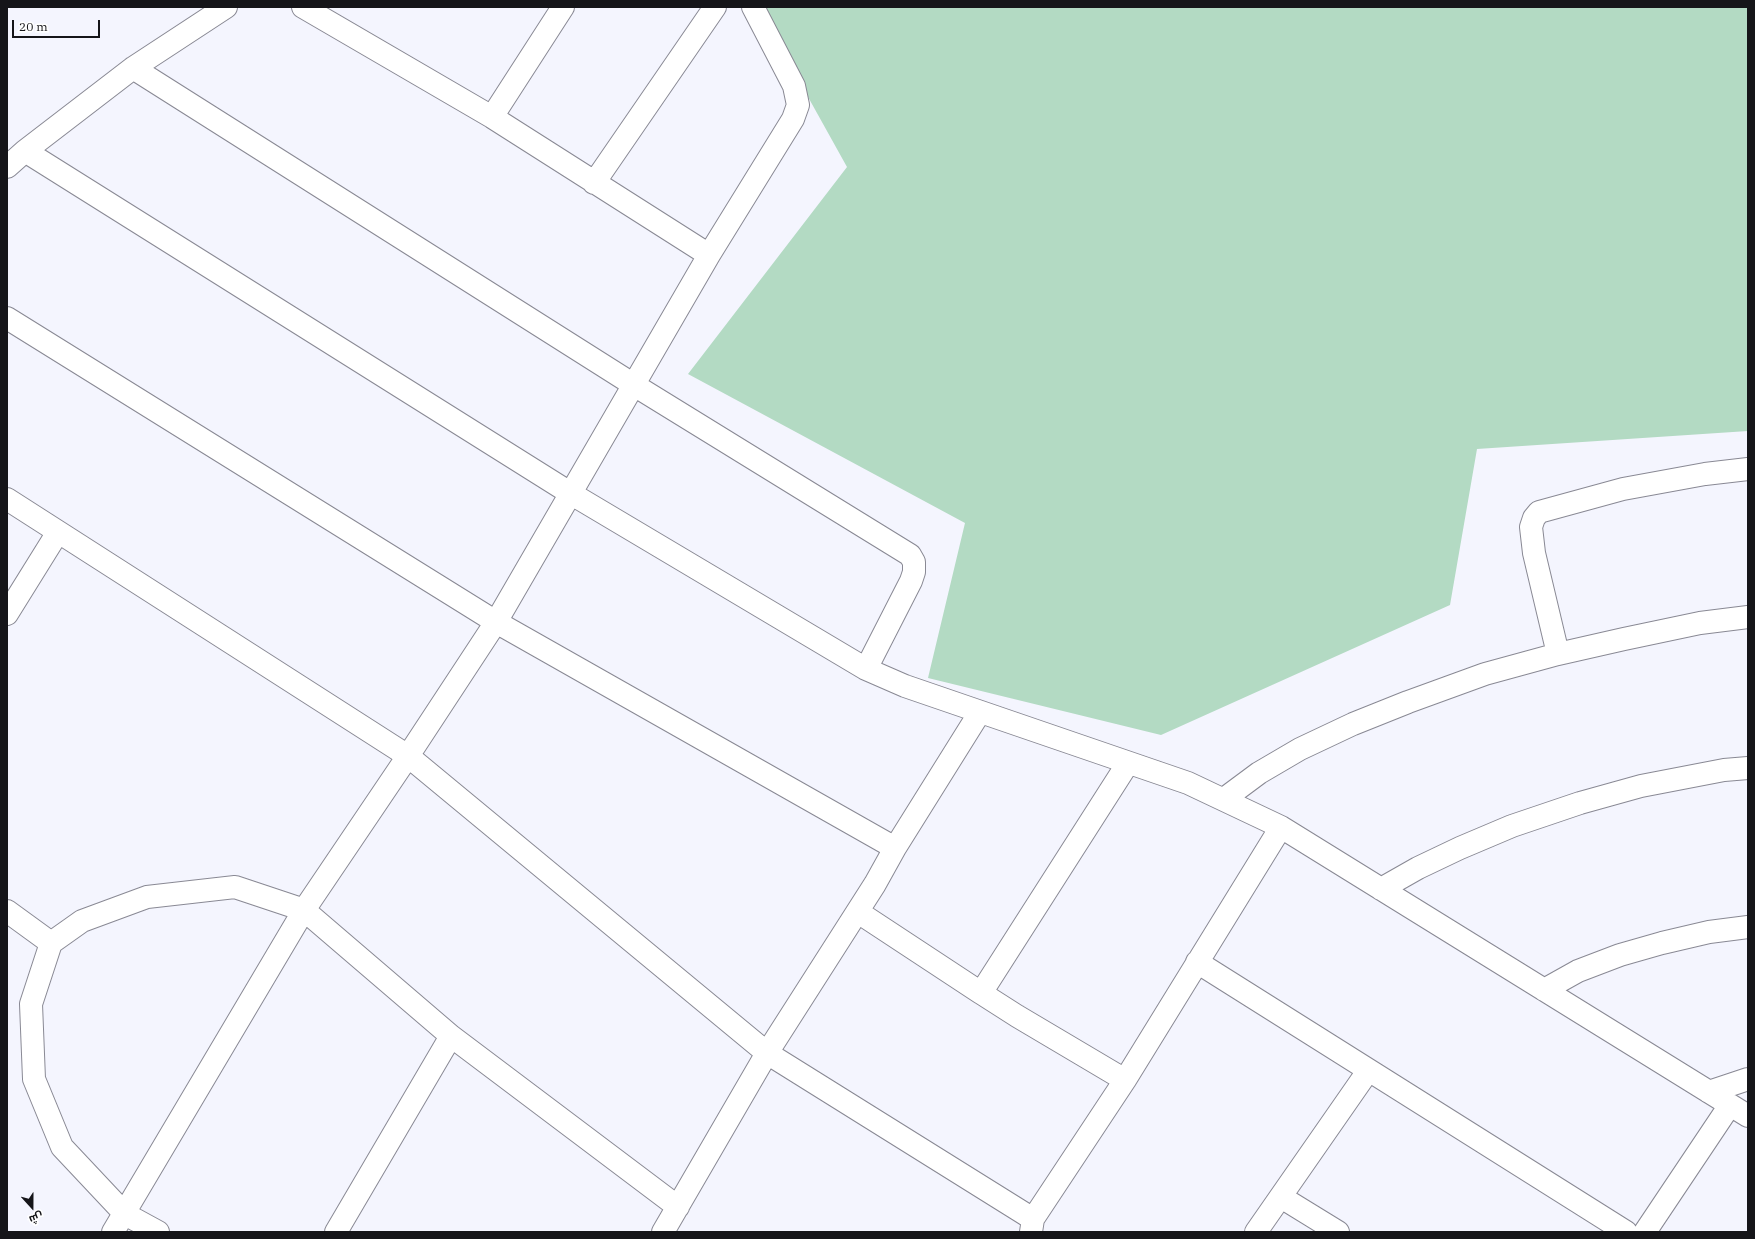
<!DOCTYPE html>
<html>
<head>
<meta charset="utf-8">
<style>
	body { margin:0 }
	#map { position:relative; width:1755px; height:1239px; overflow:hidden; background:#f4f5fe; font-family:"IBM Plex Serif",Cairo,serif }
	canvas { display:block }
	.frame { position:absolute; inset:0; border:8px solid #151519; pointer-events:none }
	.north { position:absolute; left:12px; top:1187px; width:40px; height:40px; -webkit-text-stroke:3px #fff; paint-order:stroke; rotate:159deg; font-size:11px; font-weight:700; line-height:16px; text-align:center; color:#151519 }
	.north::after { content:''; display:block; margin:auto; width:14px; height:18px; background:#151519; clip-path:polygon(50% 0,100% 100%,50% 72%,0 100%) }
	.scale { position:absolute; left:12px; top:20px; width:88px; height:18px; box-sizing:border-box; border:2px solid #151519; border-top:0; padding-left:5px; font-size:12px; line-height:14px; white-space:nowrap; color:#151519; -webkit-text-stroke:3px #fff; paint-order:stroke }
</style>
</head>
<body>
<div id="map">
<canvas width="1755" height="1239"></canvas>
<div class="frame"></div>
<div class="north">ش</div>
<div class="scale">20 m</div>
</div>
<script>
const ctx = document.querySelector('canvas').getContext('2d');
ctx.lineJoin = 'round';
function fill(path, color) { ctx.fillStyle = color; ctx.fill(path, 'evenodd'); }
const toPath = rows => new Path2D(rows.map(r => 'M' + r).join(''));
function strokePath(path, color, width, dash) { ctx.strokeStyle = color; ctx.lineWidth = width; ctx.lineCap = dash ? 'butt' : 'round'; ctx.setLineDash(dash || []); ctx.stroke(path); }
fill(toPath([
	[758,7,1748,7,1748,431,1477,449,1450,605,1161,735,928,678,965,523,688,374,847,167]
]), '#b3dac3');
const street = toPath([
	[303,7,492,117,709,255],
	[133,68,634,385,910,555,914,562,914,572,911,581,866,669],
	[492,117,563,7],
	[25,151,570,493,866,669,905,686,1188,783,1281,827,1748,1116],
	[7,167,25,151,133,68,226,7],
	[594,183,715,7],
	[7,318,496,622,895,848,875,884,767,1053,663,1232],
	[7,499,408,756,767,1053,1033,1219,1031,1232],
	[7,614,58,532],
	[1558,654,1534,553,1531,527,1534,518,1539,512,1623,489,1705,474,1748,469],
	[1224,799,1259,773,1300,749,1353,724,1408,702,1485,674,1558,654,1624,639,1700,623,1748,617],
	[895,848,980,712],
	[1381,889,1418,868,1460,848,1512,826,1580,803,1641,786,1724,770,1748,768],
	[7,911,51,943],
	[858,912,981,993],
	[1197,962,1626,1232],
	[1544,990,1578,971,1620,955,1662,943,1709,932,1748,927],
	[1125,1080,1017,1016,981,993,1128,763],
	[1709,1092,1748,1079],
	[1281,1197,1338,1232],
	[1033,1219,1125,1080,1281,827],
	[113,1232,304,910,408,756,496,622,709,255,793,119,798,105,794,86,753,7],
	[158,1232,125,1214,62,1147,34,1079,31,1004,51,943,82,921,147,897,235,887,304,910,451,1036,678,1207],
	[336,1232,451,1036],
	[1256,1232,1368,1071],
	[1645,1232,1730,1105]
]);
strokePath(street, '#898994', 24);
strokePath(street, '#fff', 22);
</script>
</body>
</html>
